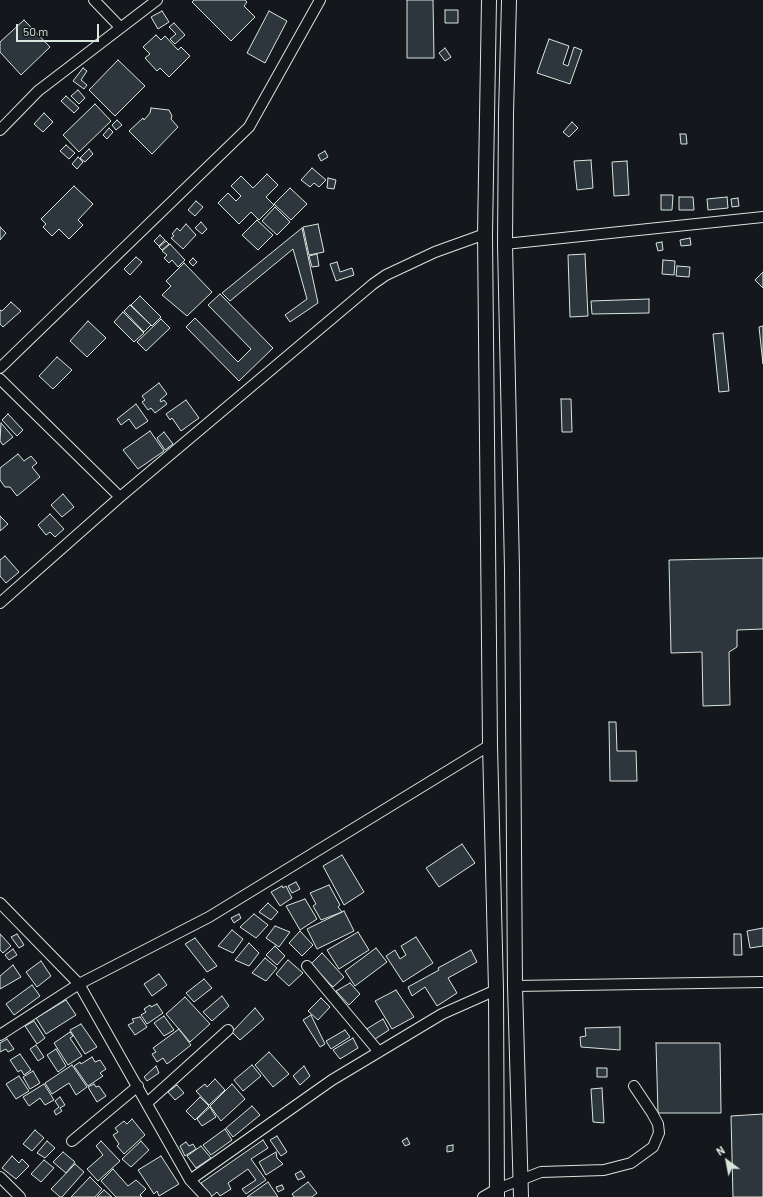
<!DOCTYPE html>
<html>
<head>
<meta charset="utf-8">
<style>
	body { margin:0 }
	#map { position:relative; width:763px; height:1197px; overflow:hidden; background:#14181c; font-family:Barlow,sans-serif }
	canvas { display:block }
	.north { position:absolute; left:707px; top:1141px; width:40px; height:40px; -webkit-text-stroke:3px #14181c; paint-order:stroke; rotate:328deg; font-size:11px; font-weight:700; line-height:16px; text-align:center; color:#d8e6dc }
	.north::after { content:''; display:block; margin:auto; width:14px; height:18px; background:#d8e6dc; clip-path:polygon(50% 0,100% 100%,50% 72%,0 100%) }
	.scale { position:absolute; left:16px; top:24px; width:83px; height:18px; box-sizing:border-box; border:2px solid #d8e6dc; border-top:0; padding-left:5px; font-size:12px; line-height:14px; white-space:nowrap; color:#d8e6dc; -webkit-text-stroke:3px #14181c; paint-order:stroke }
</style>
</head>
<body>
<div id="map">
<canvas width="763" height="1197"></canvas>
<div class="north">N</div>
<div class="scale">50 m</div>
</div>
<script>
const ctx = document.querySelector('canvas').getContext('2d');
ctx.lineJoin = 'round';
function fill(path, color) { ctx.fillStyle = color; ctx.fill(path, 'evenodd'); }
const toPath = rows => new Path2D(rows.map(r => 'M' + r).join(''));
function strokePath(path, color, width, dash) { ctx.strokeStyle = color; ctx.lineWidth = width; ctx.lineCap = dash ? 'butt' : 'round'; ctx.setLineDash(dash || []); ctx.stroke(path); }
const building = toPath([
	[194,0,245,0,247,2,244,6,255,17,231,41,192,2,194,0],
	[407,0,433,0,434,58,407,58,407,0],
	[445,10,458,10,458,23,445,23,445,10],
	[162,11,169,22,158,29,151,17,162,11],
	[269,11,287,21,265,63,247,53,269,11],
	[24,20,50,47,21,75,0,52,0,42,24,20],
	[174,23,185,35,175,44,170,39,176,34,169,27,174,23],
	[156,35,161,40,165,36,178,50,181,47,190,56,169,77,160,68,157,71,145,58,150,54,143,47,156,35],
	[549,39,569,46,563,64,568,66,574,47,582,50,570,84,537,73,549,39],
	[445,48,451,57,445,61,439,53,445,48],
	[118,60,145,86,115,116,89,90,118,60],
	[83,68,87,71,81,80,87,85,84,89,73,81,83,68],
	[78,90,85,98,79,104,71,96,78,90],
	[66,96,79,108,74,113,61,101,66,96],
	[95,104,111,121,79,152,63,135,95,104],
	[151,108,169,110,172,116,171,119,178,127,152,154,129,131,143,118,144,120,150,113,151,108],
	[44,113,53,122,43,132,34,124,44,113],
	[117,120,122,125,116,130,112,125,117,120],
	[572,122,578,128,569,137,563,132,572,122],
	[109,128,113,132,107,139,103,135,109,128],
	[680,134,686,134,687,144,681,144,680,134],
	[66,145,75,153,69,159,60,151,66,145],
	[89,149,93,154,85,162,80,158,89,149],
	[325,151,328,157,321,161,318,155,325,151],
	[78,157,83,162,77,169,72,164,78,157],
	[591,160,593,188,577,190,574,161,591,160],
	[627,161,629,195,614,196,612,162,627,161],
	[312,168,326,180,319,187,314,183,310,187,301,180,312,168],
	[267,174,278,185,266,197,274,205,259,220,251,212,239,224,218,203,228,193,236,201,241,196,231,186,241,176,253,188,267,174],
	[328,178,336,180,334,189,327,188,328,178],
	[74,186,93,204,78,220,83,225,69,239,59,229,52,236,43,227,46,224,41,219,74,186],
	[290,188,307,204,291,220,274,204,290,188],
	[661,195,673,195,672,210,661,210,661,195],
	[679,197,693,197,694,210,679,210,679,197],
	[727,197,728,208,708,210,707,199,727,197],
	[738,198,739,206,732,207,731,199,738,198],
	[196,201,203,207,195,216,188,210,196,201],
	[275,207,290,222,277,235,262,221,275,207],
	[257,220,273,235,258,250,242,235,257,220],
	[201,222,207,229,202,234,195,228,201,222],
	[186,224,196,235,183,249,171,238,174,236,172,234,177,228,180,231,186,224],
	[318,224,324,252,309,255,303,227,318,224],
	[0,227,6,233,0,240,0,227],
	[302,228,318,303,290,322,285,315,307,299,293,249,230,301,222,293,302,228],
	[160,235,165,240,159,246,154,241,160,235],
	[690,238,691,245,681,246,680,240,690,238],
	[166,241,169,244,162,250,159,247,166,241],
	[662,242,663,250,658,251,656,243,662,242],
	[170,244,185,260,178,267,172,260,169,263,164,258,167,255,162,251,170,244],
	[317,254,319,266,312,267,309,256,317,254],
	[585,254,588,316,570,317,568,255,585,254],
	[136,257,142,262,130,275,124,269,136,257],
	[193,258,197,262,193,266,189,262,193,258],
	[663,260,675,261,674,275,662,274,663,260],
	[337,262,340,272,352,268,354,275,336,281,330,264,337,262],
	[184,263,212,292,187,316,162,295,171,286,166,281,184,263],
	[677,266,690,267,689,277,676,276,677,266],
	[763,272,763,288,755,280,763,272],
	[220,294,273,348,239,381,186,327,195,318,238,362,251,349,208,305,220,294],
	[140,296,161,317,152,326,131,305,140,296],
	[649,299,649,313,592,314,591,301,649,299],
	[11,302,21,311,3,327,0,324,0,310,2,311,11,302],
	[130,305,151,325,144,332,124,311,130,305],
	[123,312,144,333,134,342,114,322,123,312],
	[161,319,170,328,146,351,137,342,161,319],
	[88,321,106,338,87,357,70,341,88,321],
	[763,326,763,364,759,327,763,326],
	[723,333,729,391,719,392,713,334,723,333],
	[57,357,72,370,53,389,39,376,57,357],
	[159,383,167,394,160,400,161,402,164,400,167,404,155,413,151,408,148,410,142,402,145,400,142,396,159,383],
	[561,399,571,399,572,432,562,432,561,399],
	[186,400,199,418,181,431,172,418,170,420,166,414,186,400],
	[136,404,148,421,136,429,129,419,121,425,117,419,136,404],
	[8,414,23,430,17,436,2,420,8,414],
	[1,423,13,437,3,445,0,441,1,423],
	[150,431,164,451,138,469,123,450,150,431],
	[164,432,173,444,165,450,157,438,164,432],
	[18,454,24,461,31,456,37,463,32,467,40,477,17,496,10,487,5,487,0,480,0,468,18,454],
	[63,494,74,507,62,517,51,505,63,494],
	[50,514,64,529,55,537,50,532,46,535,38,525,50,514],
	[0,516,8,524,0,531,0,516],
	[5,556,19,572,6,583,0,576,0,560,5,556],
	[763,558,763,629,737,630,737,647,729,652,730,705,703,706,702,652,671,653,669,560,763,558],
	[609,722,616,722,617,751,636,751,637,781,610,781,609,722],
	[462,844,475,863,439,887,426,868,462,844],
	[342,855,364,892,344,905,323,866,342,855],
	[296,882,300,889,292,893,288,886,296,882],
	[329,885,340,905,338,907,342,912,321,920,313,906,316,904,310,893,329,885],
	[282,886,283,888,286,886,292,898,280,906,271,892,282,886],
	[305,899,317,919,300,930,286,906,305,899],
	[268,903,278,912,271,920,259,912,268,903],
	[344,911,354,931,317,949,307,929,344,911],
	[239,914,241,918,234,923,231,918,239,914],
	[254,914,268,925,256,938,240,927,254,914],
	[275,926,290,932,279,947,266,938,275,926],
	[763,928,763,946,750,948,747,931,763,928],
	[232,930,243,939,233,953,218,946,232,930],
	[300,931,313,945,302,956,289,943,300,931],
	[358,932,369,950,339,969,327,950,358,932],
	[0,934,11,946,3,953,0,950,0,934],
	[17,934,24,945,19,948,11,937,17,934],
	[734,934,741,934,742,955,734,955,734,934],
	[416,937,433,963,403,982,386,956,395,950,400,959,406,955,401,946,416,937],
	[195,938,217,966,207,972,185,944,195,938],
	[249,943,259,953,249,966,235,960,249,943],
	[275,946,285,956,277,965,266,955,275,946],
	[376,948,387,962,355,986,345,971,376,948],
	[13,949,17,955,9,960,5,955,13,949],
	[471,950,477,962,448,978,457,993,437,1006,425,987,412,996,408,987,439,970,438,968,471,950],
	[322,953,344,977,333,987,311,964,322,953],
	[265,958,277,968,266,981,252,973,265,958],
	[288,960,303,973,289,986,276,974,288,960],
	[41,961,51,976,37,987,26,972,41,961],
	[13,965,21,977,0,989,0,976,13,965],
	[159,974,167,985,152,996,144,984,159,974],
	[204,979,212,988,194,1002,186,993,204,979],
	[350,983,360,994,349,1005,336,991,350,983],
	[32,985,40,996,14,1015,6,1004,32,985],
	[396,990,414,1017,392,1029,375,1001,396,990],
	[222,996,229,1006,212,1021,203,1012,222,996],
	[185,997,210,1024,190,1042,166,1014,185,997],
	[321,998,330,1007,318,1020,308,1011,321,998],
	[66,1000,76,1015,46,1034,36,1018,66,1000],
	[157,1004,163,1013,147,1024,141,1015,146,1012,144,1009,150,1005,151,1007,157,1004],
	[255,1008,264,1019,240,1040,232,1032,255,1008],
	[311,1015,325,1044,320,1047,303,1020,311,1015],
	[164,1016,174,1030,164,1036,154,1023,164,1016],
	[140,1017,147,1027,135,1035,128,1025,134,1022,132,1019,140,1017],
	[383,1019,389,1030,372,1041,365,1030,383,1019],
	[34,1021,45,1038,37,1044,25,1026,34,1021],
	[81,1024,97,1047,85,1054,70,1030,81,1024],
	[620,1027,620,1050,581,1047,580,1037,586,1036,585,1028,620,1027],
	[179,1029,191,1045,167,1064,163,1058,157,1062,152,1054,156,1052,153,1048,179,1029],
	[345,1030,350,1037,331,1049,326,1041,345,1030],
	[70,1032,73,1036,70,1038,82,1056,68,1065,54,1043,70,1032],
	[353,1038,358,1048,340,1059,333,1050,353,1038],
	[7,1039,14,1049,8,1052,6,1049,0,1052,0,1043,7,1039],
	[656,1043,720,1043,721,1113,658,1113,656,1043],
	[36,1045,44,1057,38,1061,30,1049,36,1045],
	[56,1049,66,1066,58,1072,47,1055,56,1049],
	[269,1052,289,1074,273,1087,255,1065,269,1052],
	[20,1054,31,1070,24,1075,21,1070,18,1072,10,1060,20,1054],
	[92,1057,95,1062,100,1060,106,1069,100,1073,103,1076,88,1086,74,1066,80,1062,81,1064,92,1057],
	[72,1065,87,1087,76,1095,69,1083,52,1094,45,1083,72,1065],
	[252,1065,261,1076,243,1091,234,1080,252,1065],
	[156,1066,159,1073,147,1081,144,1077,156,1066],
	[304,1066,310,1076,300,1085,293,1076,304,1066],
	[597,1068,607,1068,607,1077,597,1077,597,1068],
	[33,1071,40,1083,30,1089,23,1077,33,1071],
	[19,1076,29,1091,16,1099,6,1084,19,1076],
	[215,1079,225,1090,209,1105,196,1091,205,1084,207,1087,215,1079],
	[44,1084,54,1100,45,1105,40,1098,29,1106,23,1097,44,1084],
	[94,1084,96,1087,99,1086,106,1096,97,1102,88,1087,94,1084],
	[232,1084,245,1099,221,1121,210,1106,232,1084],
	[177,1085,184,1093,175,1100,168,1092,177,1085],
	[602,1088,604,1123,593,1122,591,1089,602,1088],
	[60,1097,65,1105,60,1108,62,1111,56,1115,54,1111,59,1107,55,1101,60,1097],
	[200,1097,209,1106,195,1120,186,1111,200,1097],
	[252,1106,260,1115,233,1137,226,1128,252,1106],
	[210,1107,216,1117,202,1126,197,1119,210,1107],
	[763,1114,763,1197,733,1197,731,1116,763,1114],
	[132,1119,145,1135,124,1154,117,1146,119,1144,113,1135,118,1132,115,1128,124,1121,127,1124,132,1119],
	[225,1129,232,1140,211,1155,203,1145,225,1129],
	[35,1130,44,1138,32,1151,23,1144,35,1130],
	[277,1136,287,1152,281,1156,270,1140,277,1136],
	[407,1138,410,1144,405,1146,402,1141,407,1138],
	[263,1140,268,1148,251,1159,266,1180,246,1194,242,1189,256,1180,248,1169,228,1183,231,1189,220,1196,217,1192,211,1197,201,1183,263,1140],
	[47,1141,55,1148,45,1158,37,1153,47,1141],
	[101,1141,120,1161,98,1181,87,1169,103,1155,96,1146,101,1141],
	[141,1141,149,1150,131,1167,122,1159,141,1141],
	[186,1142,189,1146,193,1144,196,1149,185,1156,180,1146,186,1142],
	[453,1145,453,1151,447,1152,447,1146,453,1145],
	[201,1146,211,1158,196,1168,187,1156,201,1146],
	[63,1152,75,1162,66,1173,53,1162,63,1152],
	[276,1152,277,1158,283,1164,266,1175,259,1162,276,1152],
	[12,1156,19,1163,22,1159,29,1166,16,1179,2,1168,12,1156],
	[161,1156,179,1184,159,1196,157,1191,154,1194,138,1170,161,1156],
	[44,1160,54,1168,41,1182,31,1174,44,1160],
	[75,1164,84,1172,62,1197,60,1197,51,1189,75,1164],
	[113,1169,128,1186,136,1180,146,1189,140,1195,142,1197,116,1197,101,1181,113,1169],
	[301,1171,305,1177,298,1180,295,1174,301,1171],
	[90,1177,102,1189,95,1197,71,1197,90,1177],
	[268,1182,278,1197,247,1197,268,1182],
	[308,1182,317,1193,312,1197,294,1197,292,1194,308,1182],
	[282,1185,284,1189,278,1192,276,1187,282,1185],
	[104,1190,112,1197,97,1197,104,1190]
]);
fill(building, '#2c363c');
strokePath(building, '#d8e6dc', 1);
const minor = toPath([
	[94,0,120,27],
	[0,130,38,91,157,0],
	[505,244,763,217],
	[0,368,249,127,320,0],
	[0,379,120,497],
	[0,603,120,497,373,284,386,275,435,252,485,234],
	[0,903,79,984,190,1180,206,1197],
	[307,966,379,1052],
	[515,986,763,982],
	[0,1035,79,984,209,917,490,745],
	[147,1103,228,1030],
	[72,1141,138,1086],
	[0,1177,20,1197],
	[190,1180,332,1080,442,1014,496,990],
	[483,1197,497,1189,541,1172,604,1170,631,1163,653,1147,659,1133,658,1124,652,1113,634,1086]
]);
const secondary = toPath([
	[489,0,485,234,490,745,496,990,497,1197],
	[509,0,506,114,505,244,512,569,515,986,521,1197]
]);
strokePath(minor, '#d8e6dc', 12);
strokePath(secondary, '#d8e6dc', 16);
strokePath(minor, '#14181c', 10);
strokePath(secondary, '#14181c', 14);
</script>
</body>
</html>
